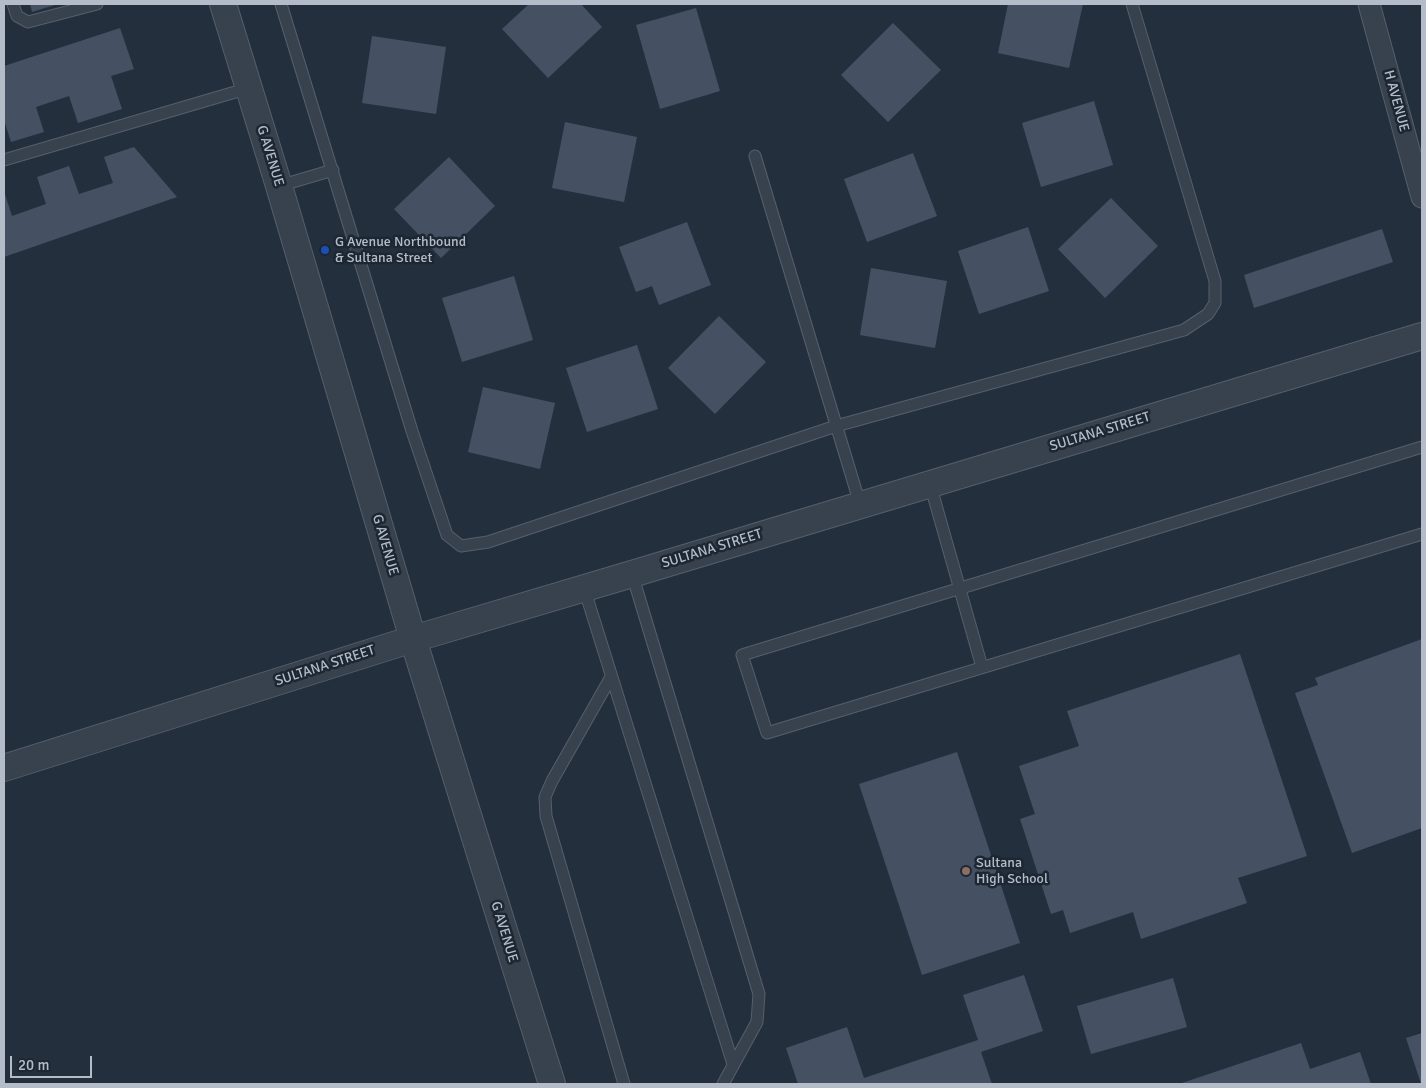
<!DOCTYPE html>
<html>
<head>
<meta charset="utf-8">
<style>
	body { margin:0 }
	#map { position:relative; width:1426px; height:1088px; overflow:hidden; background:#242f3e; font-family:Signika,sans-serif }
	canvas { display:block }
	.frame { position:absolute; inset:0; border:5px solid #b4bcc9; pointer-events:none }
	.scale { position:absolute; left:10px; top:1056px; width:82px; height:22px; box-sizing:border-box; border:2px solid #b4bcc9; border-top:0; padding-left:6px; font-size:15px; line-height:18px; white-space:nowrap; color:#b4bcc9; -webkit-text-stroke:4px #1d2633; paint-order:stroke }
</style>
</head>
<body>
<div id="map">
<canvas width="1426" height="1088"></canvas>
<div class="frame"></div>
<div class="scale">20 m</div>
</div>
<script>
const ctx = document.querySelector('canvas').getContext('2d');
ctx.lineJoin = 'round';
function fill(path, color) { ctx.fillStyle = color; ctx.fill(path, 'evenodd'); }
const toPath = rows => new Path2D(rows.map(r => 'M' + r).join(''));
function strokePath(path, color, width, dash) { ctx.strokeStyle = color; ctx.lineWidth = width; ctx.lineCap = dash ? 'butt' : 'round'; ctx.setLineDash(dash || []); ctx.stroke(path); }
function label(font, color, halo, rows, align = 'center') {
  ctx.font = font + ' Signika,sans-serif'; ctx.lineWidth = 5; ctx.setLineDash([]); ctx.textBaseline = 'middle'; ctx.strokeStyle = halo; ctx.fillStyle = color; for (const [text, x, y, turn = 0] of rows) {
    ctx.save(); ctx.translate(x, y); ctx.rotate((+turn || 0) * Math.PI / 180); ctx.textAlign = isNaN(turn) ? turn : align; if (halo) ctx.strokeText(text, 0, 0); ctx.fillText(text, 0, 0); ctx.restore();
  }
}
fill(toPath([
	[30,4,58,4,32,12],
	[529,4,581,4,602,27,548,78,502,29],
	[1008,4,1083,4,1069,68,998,53],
	[696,8,720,91,660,109,636,25],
	[893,23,941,70,888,122,841,75],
	[120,28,134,69,111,76,122,109,78,123,69,96,36,107,44,132,11,142,4,120,4,66],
	[372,36,446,47,436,114,362,103],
	[1094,101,1113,165,1041,187,1022,123],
	[565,122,637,137,624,202,552,188],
	[134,147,177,197,4,257,4,191,12,216,46,204,37,177,69,166,79,194,113,183,104,157],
	[913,153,937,216,867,242,844,179],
	[449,157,495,206,441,258,394,209],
	[1111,198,1158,246,1105,298,1058,249],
	[687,222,711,285,659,305,652,286,636,292,619,247],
	[1028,227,1049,291,979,314,958,251],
	[1382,229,1393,262,1254,308,1244,275],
	[871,268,947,281,935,348,860,335],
	[514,276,533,340,462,362,442,298],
	[719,316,766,362,715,414,668,368],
	[637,345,658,409,587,432,566,368],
	[483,387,555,403,540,469,468,452],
	[1422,639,1422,828,1352,853,1295,693,1318,685,1315,678],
	[1240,654,1307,856,1238,878,1247,903,1141,939,1133,912,1070,933,1063,910,1051,914,1020,819,1035,814,1019,766,1079,746,1067,711],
	[957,752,1020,943,922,975,859,784],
	[1024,975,1043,1031,981,1052,992,1084,798,1084,786,1048,847,1027,864,1078,978,1040,963,995],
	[1173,978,1187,1027,1091,1054,1077,1006],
	[1422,1033,1422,1084,1421,1084,1406,1038],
	[1301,1043,1310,1069,1360,1052,1371,1084,1179,1084]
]), '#455162');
const service = toPath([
	[13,4,17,16,28,22,97,4],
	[281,4,412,431,447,535,461,546,488,542,836,426,1184,330,1208,314,1215,303,1215,281,1132,4],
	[755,156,860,504],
	[4,160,249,88],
	[279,186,333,170],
	[1422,447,742,655,767,733,1422,534],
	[930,484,982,667],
	[632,574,759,994,757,1022,723,1084],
	[584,588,733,1064],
	[611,677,552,781,545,797,546,816,624,1084]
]);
const minor = toPath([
	[1369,4,1422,197]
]);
const tertiary = toPath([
	[223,4,279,186,413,639,552,1084],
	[4,768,413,639,632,574,1422,336]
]);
strokePath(service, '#565f6c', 13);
strokePath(minor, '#565f6c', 23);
strokePath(tertiary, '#565f6c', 28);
strokePath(service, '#38414e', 11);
strokePath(minor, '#38414e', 21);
strokePath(tertiary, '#38414e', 26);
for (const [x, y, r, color] of [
	[325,250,5,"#1a4fb4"],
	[966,871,5,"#8d6e63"]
]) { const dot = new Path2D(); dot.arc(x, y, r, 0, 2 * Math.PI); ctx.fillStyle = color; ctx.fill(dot); strokePath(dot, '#1d2633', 2); }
label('14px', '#b4bcc9', '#1d2633', [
	["H AVENUE",1396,101,75],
	["G AVENUE",270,156,73],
	["SULTANA STREET",1100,432,-17],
	["G AVENUE",385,545,74],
	["SULTANA STREET",712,549,-17],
	["SULTANA STREET",325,666,-18],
	["G AVENUE",504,932,73]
]);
label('14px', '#b4bcc9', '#1d2633', [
	["G Avenue Northbound",335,242],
	["& Sultana Street",335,258],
	["Sultana",976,863],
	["High School",976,879]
], 'left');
</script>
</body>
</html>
